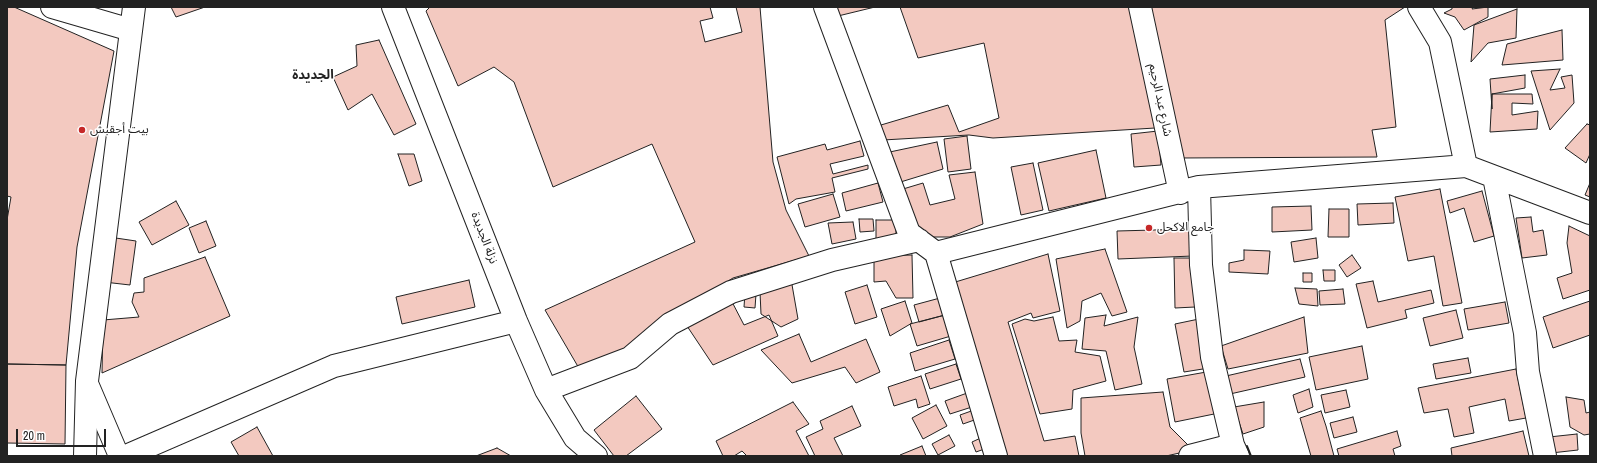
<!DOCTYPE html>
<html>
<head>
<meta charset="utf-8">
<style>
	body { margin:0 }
	#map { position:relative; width:1597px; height:463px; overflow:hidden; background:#fff; font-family:"Archivo Narrow",sans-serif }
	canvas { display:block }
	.frame { position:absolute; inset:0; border:8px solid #222; pointer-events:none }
	.scale { position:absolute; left:16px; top:429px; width:90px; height:18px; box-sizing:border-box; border:2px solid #222; border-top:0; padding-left:5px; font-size:12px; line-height:14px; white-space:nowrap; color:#222; -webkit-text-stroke:3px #fff; paint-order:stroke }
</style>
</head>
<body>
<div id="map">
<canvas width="1597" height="463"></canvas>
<div class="frame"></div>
<div class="scale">20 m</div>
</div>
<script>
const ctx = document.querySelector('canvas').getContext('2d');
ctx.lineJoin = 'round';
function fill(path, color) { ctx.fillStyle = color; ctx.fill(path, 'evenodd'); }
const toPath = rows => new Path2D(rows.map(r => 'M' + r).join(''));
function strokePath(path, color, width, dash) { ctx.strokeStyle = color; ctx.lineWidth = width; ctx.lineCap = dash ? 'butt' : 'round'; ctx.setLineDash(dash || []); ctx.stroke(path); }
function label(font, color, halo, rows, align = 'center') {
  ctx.font = font + ' "Archivo Narrow","Noto Sans Arabic",sans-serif'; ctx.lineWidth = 3; ctx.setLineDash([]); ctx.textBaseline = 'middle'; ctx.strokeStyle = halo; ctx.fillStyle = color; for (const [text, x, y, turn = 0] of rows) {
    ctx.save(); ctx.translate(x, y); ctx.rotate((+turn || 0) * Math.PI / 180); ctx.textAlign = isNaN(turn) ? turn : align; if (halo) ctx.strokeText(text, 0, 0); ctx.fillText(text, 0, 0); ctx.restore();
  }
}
const building = toPath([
	[7,7,14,7,114,51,77,247,66,365,7,364,7,220,11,197,7,196,7,7],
	[171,7,205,7,176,17,171,7],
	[430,7,760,7,773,162,786,210,809,256,733,278,659,323,627,349,580,370,545,310,695,242,652,144,553,187,514,82,494,67,458,86,426,11,430,7],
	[710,7,736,7,742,32,705,42,700,21,713,18,710,7],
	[835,7,875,7,838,16,835,7],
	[900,7,1132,7,1155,128,993,138,969,135,883,140,881,125,948,105,959,132,999,118,984,43,918,58,900,7],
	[1149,7,1405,7,1385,20,1396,127,1372,130,1377,157,1179,158,1149,7],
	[1452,7,1473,7,1472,9,1488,7,1488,17,1464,30,1455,17,1444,13,1452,9,1452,7],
	[1517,9,1516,38,1488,43,1471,62,1474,25,1517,9],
	[1562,30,1563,60,1502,65,1507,44,1562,30],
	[379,40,416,124,394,135,372,94,348,110,333,77,357,66,356,45,379,40],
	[1560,69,1550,90,1565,88,1561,77,1572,75,1574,103,1550,130,1531,71,1560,69],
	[1525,75,1525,88,1492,94,1492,109,1490,79,1525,75],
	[1492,94,1532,94,1533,104,1512,103,1512,115,1538,111,1537,129,1490,132,1492,94],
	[1587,124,1590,125,1590,154,1586,163,1565,148,1587,124],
	[1158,131,1161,165,1134,167,1131,134,1158,131],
	[967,136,971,169,948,172,944,139,967,136],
	[860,141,864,156,830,164,833,174,868,165,868,169,832,178,835,192,796,199,789,204,777,157,825,144,827,150,860,141],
	[937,142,943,169,894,184,885,153,937,142],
	[1096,150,1106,198,1049,211,1038,163,1096,150],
	[398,154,414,154,422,181,409,186,398,154],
	[1033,163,1043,210,1021,215,1011,167,1033,163],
	[975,172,983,224,950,237,916,237,903,189,923,183,930,205,955,199,949,175,975,172],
	[878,183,883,202,846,211,842,193,878,183],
	[1590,183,1590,197,1585,195,1590,183],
	[1440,189,1462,303,1443,306,1434,256,1408,261,1395,197,1440,189],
	[1482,191,1494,236,1474,242,1464,208,1450,213,1447,201,1482,191],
	[833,194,840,217,805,227,798,204,833,194],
	[176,201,189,225,152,245,139,222,176,201],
	[1393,203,1394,223,1358,225,1357,204,1393,203],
	[1311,206,1312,230,1272,232,1272,207,1311,206],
	[1329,209,1349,209,1349,237,1328,237,1329,209],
	[1531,217,1533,232,1543,230,1547,255,1522,258,1516,218,1531,217],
	[859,219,873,219,874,231,860,232,859,219],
	[876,220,896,220,896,241,876,242,876,220],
	[206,221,216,246,199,253,189,228,206,221],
	[853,222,856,239,832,244,828,223,853,222],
	[1569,226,1590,236,1590,290,1563,299,1557,278,1572,273,1567,243,1569,226],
	[1191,229,1193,256,1118,259,1117,231,1191,229],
	[109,237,136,241,130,285,104,282,109,237],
	[1316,238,1318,258,1294,262,1291,242,1316,238],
	[1105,249,1127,312,1112,316,1101,293,1082,301,1080,321,1067,328,1056,259,1105,249],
	[1244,250,1270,251,1268,274,1229,272,1229,263,1244,260,1244,250],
	[1048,254,1060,311,1033,318,1031,313,1008,322,1044,441,1075,436,1079,456,1003,456,952,283,1048,254],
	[912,255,913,298,896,298,886,281,874,282,874,256,912,255],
	[1352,255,1361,268,1347,277,1339,265,1352,255],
	[205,257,230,316,102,373,103,320,139,317,132,302,134,293,144,292,144,278,205,257],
	[1174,258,1192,258,1195,307,1175,308,1174,258],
	[1323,270,1335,270,1335,281,1324,281,1323,270],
	[1303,273,1312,273,1312,282,1303,282,1303,273],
	[791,279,798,319,781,327,761,314,760,292,791,279],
	[469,280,475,307,402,324,396,297,469,280],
	[1373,281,1378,302,1431,290,1434,303,1405,310,1407,318,1367,328,1356,284,1373,281],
	[867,285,877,317,855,324,845,292,867,285],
	[1295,288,1317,289,1318,306,1299,304,1295,288],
	[1343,289,1345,304,1320,305,1319,291,1343,289],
	[745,293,756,294,755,308,744,307,745,293],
	[730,298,744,325,769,315,778,336,713,365,685,323,730,298],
	[940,298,945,315,919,322,914,305,940,298],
	[905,301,912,323,890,336,881,309,905,301],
	[1590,301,1590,335,1553,348,1543,317,1590,301],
	[1505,302,1509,323,1468,330,1464,309,1505,302],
	[1456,310,1463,338,1430,346,1423,318,1456,310],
	[945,315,951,336,917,346,910,324,945,315],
	[1106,315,1104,326,1138,317,1134,347,1142,384,1115,390,1106,351,1082,349,1085,318,1106,315],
	[1053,317,1059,341,1077,340,1075,352,1100,356,1106,381,1073,390,1072,409,1040,414,1012,324,1025,319,1034,321,1053,317],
	[1304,317,1308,353,1228,369,1221,346,1304,317],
	[1199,319,1209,368,1184,372,1175,324,1199,319],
	[799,334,811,362,866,339,880,372,856,383,845,367,792,383,761,350,799,334],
	[949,340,955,359,915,371,910,353,949,340],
	[1362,346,1368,379,1316,390,1309,357,1362,346],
	[1468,358,1471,373,1436,379,1433,364,1468,358],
	[1300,359,1305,377,1230,394,1226,376,1300,359],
	[7,364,66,365,65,444,7,443,7,364],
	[956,364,961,379,930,389,925,374,956,364],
	[1516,369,1526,418,1509,421,1505,399,1469,407,1474,433,1454,437,1448,409,1424,413,1418,388,1516,369],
	[1212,371,1219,413,1175,422,1167,379,1212,371],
	[921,376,930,404,918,408,916,399,894,406,888,387,921,376],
	[1309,389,1313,407,1298,413,1293,395,1309,389],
	[1346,390,1350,407,1325,413,1321,395,1346,390],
	[970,392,975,406,950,414,945,401,970,392],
	[1163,392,1170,427,1193,450,1166,456,1085,456,1081,433,1081,398,1163,392],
	[636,396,662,429,626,456,614,456,594,430,636,396],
	[1566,397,1584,400,1586,413,1590,412,1590,434,1584,435,1570,427,1566,397],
	[793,402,809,424,796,431,809,456,747,456,742,451,734,456,723,456,716,441,793,402],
	[1264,402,1264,427,1243,434,1234,407,1264,402],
	[936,405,947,426,923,439,912,418,936,405],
	[852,406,861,426,834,438,843,456,815,456,806,437,823,429,820,421,852,406],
	[977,409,980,418,963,424,960,415,977,409],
	[1321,411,1326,426,1334,456,1311,456,1300,418,1321,411],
	[1353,417,1357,432,1334,438,1330,423,1353,417],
	[257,427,273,456,239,456,231,442,257,427],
	[1397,431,1401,446,1393,449,1395,456,1339,456,1337,449,1397,431],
	[1523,431,1529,456,1452,456,1451,448,1523,431],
	[1577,434,1578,450,1551,453,1549,437,1577,434],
	[949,435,955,446,938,455,932,444,949,435],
	[985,436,990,447,976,452,972,442,985,436],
	[922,446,926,456,901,456,900,455,922,446],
	[497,448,511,456,476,456,497,448]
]);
fill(building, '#f3c9c0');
strokePath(building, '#222', 1);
const pedestrian = toPath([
	[87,381,119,456]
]);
const minor = toPath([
	[52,7,131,30],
	[393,7,516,321,546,390,575,438,596,456],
	[825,7,909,233,936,253,996,456],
	[1140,7,1180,193],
	[1419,7,1440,42,1466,166],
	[1494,177,1525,333,1528,372,1545,456],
	[1199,187,1201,265,1212,357,1233,445,1238,456],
	[936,253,1199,187,1466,166,1590,213],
	[546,390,630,358,670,324,731,292,832,260,919,240],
	[85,456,87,381,134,7],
	[126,456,334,366,516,321],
	[1190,456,1233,445]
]);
strokePath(pedestrian, '#222', 22);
strokePath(minor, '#222', 24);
strokePath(pedestrian, '#fff', 20);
strokePath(minor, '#fff', 22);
strokePath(toPath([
	[1247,446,1251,456]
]), '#222', 2);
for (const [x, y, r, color] of [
	[82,130,4,"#c62828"],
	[1149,228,4,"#c62828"]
]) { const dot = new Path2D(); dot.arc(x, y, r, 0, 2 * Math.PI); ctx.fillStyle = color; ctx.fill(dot); strokePath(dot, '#fff', 1.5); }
label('12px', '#222', '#fff', [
	["شارع عبد الرحيم",1160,100,78],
	["نزلة الجديدة",484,238,69]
]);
label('12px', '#222', '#fff', [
	["بيت أجقبش",90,130],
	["جامع الاكحل",1157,228]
], 'left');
label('bold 13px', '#222', '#fff', [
	["الجديدة",313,76]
]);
</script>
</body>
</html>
